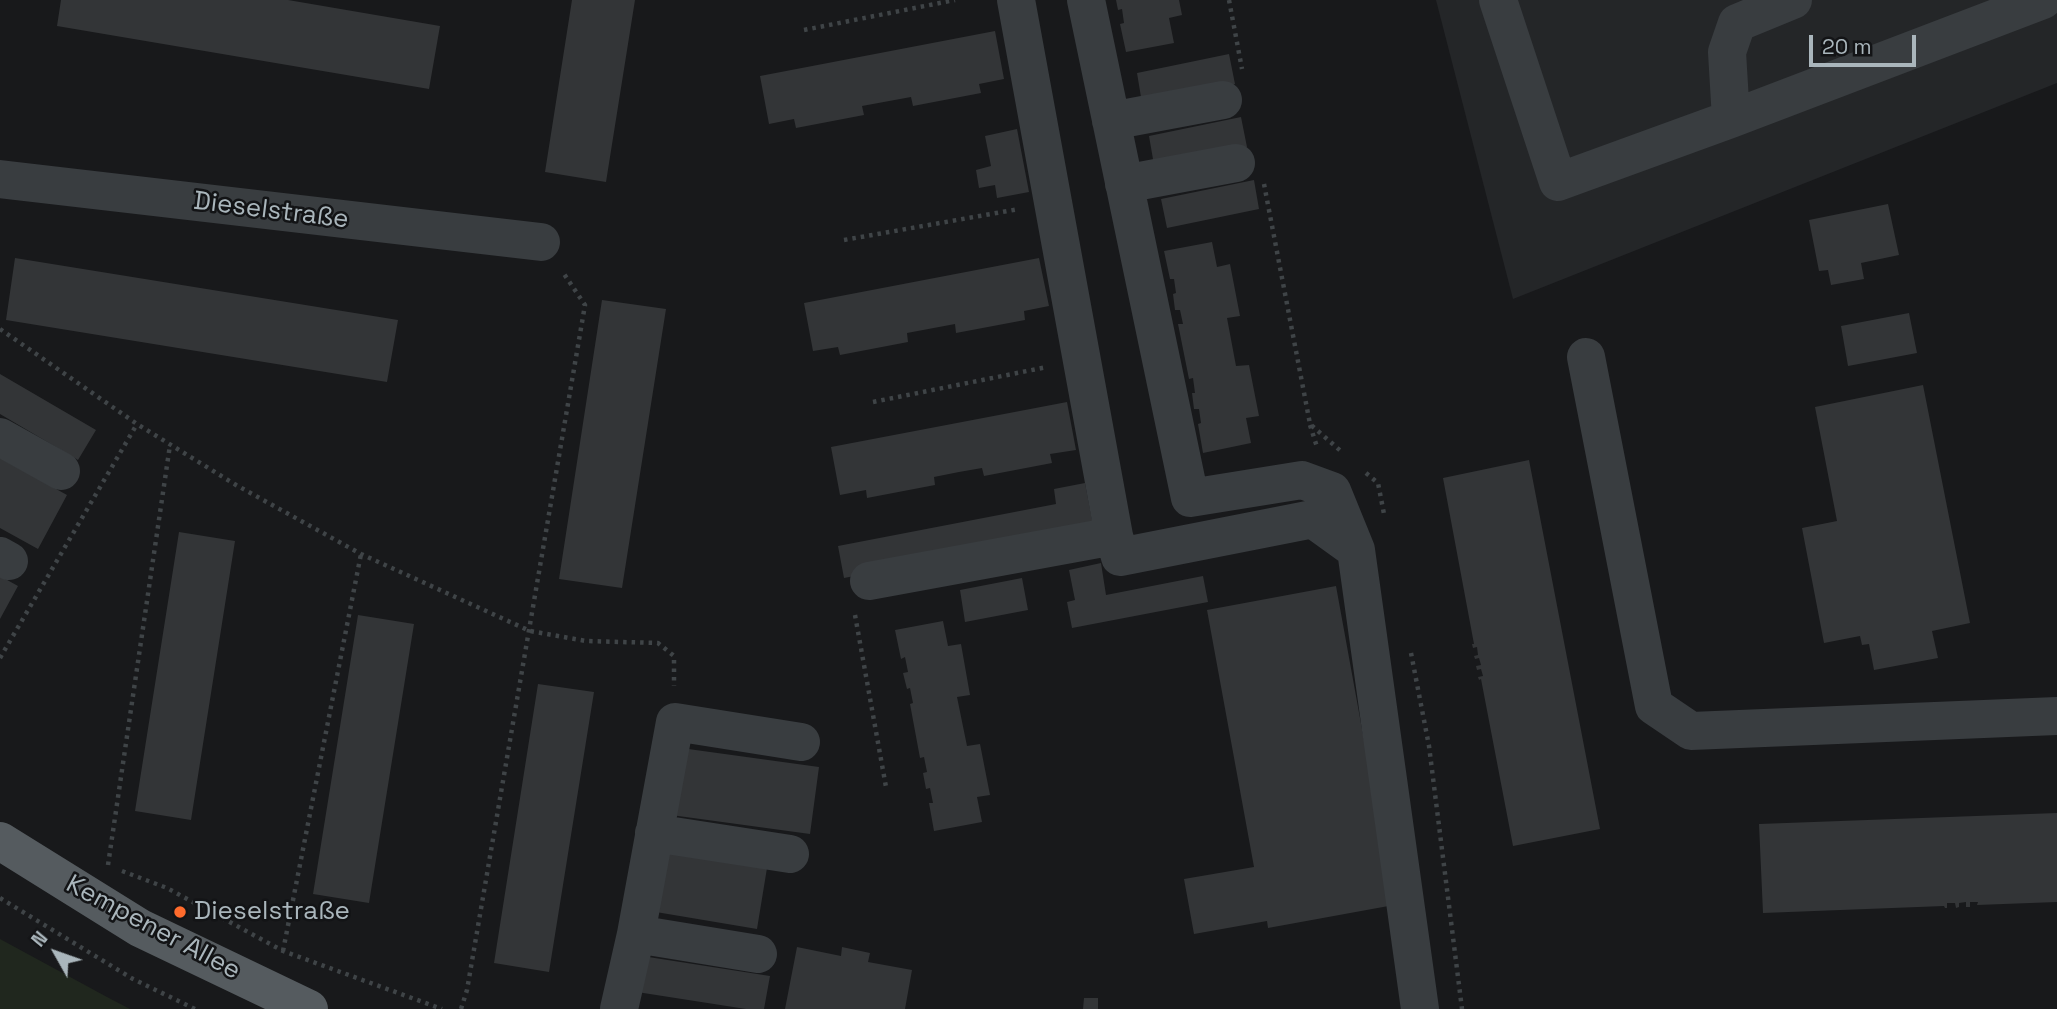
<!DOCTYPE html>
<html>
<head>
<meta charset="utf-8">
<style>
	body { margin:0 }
	#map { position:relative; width:2057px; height:1009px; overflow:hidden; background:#18191b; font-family:"Space Grotesk",sans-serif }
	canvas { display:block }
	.north { position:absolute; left:21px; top:918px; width:70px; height:70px; -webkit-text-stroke:5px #131416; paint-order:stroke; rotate:310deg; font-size:19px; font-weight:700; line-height:28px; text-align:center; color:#aab6bc }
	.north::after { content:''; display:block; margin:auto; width:24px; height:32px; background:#aab6bc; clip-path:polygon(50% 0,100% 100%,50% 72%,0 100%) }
	.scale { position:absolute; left:1809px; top:35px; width:107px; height:32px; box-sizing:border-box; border:4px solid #aab6bc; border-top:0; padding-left:9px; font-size:21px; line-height:24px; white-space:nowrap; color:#aab6bc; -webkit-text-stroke:5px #131416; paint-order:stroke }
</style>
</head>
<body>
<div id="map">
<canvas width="2057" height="1009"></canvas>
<div class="north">N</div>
<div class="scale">20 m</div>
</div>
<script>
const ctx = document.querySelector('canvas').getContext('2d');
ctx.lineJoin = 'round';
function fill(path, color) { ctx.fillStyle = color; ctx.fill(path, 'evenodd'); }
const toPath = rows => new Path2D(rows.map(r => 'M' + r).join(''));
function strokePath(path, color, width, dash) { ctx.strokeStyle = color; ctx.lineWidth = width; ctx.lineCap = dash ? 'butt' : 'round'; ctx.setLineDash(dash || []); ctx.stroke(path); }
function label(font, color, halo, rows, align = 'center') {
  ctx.font = font + ' "Space Grotesk",sans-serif'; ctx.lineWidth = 5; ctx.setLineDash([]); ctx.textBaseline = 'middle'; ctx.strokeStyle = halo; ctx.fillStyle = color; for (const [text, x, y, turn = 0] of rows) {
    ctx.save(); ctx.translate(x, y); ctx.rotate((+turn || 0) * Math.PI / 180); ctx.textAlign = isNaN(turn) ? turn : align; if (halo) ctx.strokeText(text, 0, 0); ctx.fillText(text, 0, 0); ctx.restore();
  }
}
fill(toPath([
	[1436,0,2057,0,2057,83,1513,299]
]), '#242628');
fill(toPath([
	[0,939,107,997,130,1009,0,1009]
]), '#20271e');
fill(toPath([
	[61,0,288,0,440,26,429,89,57,26],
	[572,0,635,0,606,182,545,172],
	[1116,0,1179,0,1182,15,1169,18,1174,43,1126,52,1120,24,1124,23,1122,9,1118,10],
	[995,31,1004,79,979,84,981,93,913,106,911,97,862,106,864,115,796,128,794,119,769,124,760,76],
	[1229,54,1235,84,1142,103,1137,73],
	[1241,117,1247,147,1154,165,1149,136],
	[1017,129,1029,192,997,198,995,185,979,188,976,170,991,166,985,136],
	[1254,180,1259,209,1167,228,1161,199],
	[1888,204,1899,255,1861,263,1864,279,1831,285,1828,270,1819,271,1809,220],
	[1212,242,1217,267,1230,264,1240,316,1227,318,1236,366,1249,365,1259,416,1246,418,1251,443,1203,453,1198,424,1201,423,1199,409,1194,409,1192,393,1195,393,1193,378,1189,379,1178,324,1183,324,1180,310,1175,310,1173,294,1176,293,1174,279,1170,279,1164,251],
	[15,258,398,320,387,382,6,320],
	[1039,258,1049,306,1024,311,1025,320,956,333,955,324,907,333,908,342,840,355,838,347,813,351,804,303],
	[602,300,666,309,622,588,559,579],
	[1909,313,1917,353,1848,366,1841,326],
	[0,374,96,430,78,460,0,414],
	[1923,385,1970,623,1932,631,1938,658,1874,670,1869,644,1862,645,1860,636,1824,643,1802,528,1837,521,1815,407],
	[1067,402,1076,450,1050,454,1052,463,984,476,982,468,959,472,934,477,935,485,867,498,866,490,840,495,831,447],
	[0,458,67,495,38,549,0,528],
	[1529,460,1600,829,1513,846,1481,679,1479,680,1478,677,1483,676,1481,669,1477,670,1476,666,1481,665,1479,658,1475,659,1474,656,1478,655,1477,647,1473,648,1472,644,1474,644,1443,478],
	[1085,483,1094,530,844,578,838,546,1056,504,1054,489],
	[179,532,235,541,191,820,135,811],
	[1101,563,1106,595,1203,576,1208,602,1072,628,1067,602,1075,600,1069,570],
	[0,576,18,586,0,619],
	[1022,578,1028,610,965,622,960,590],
	[1336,586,1394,905,1268,928,1267,921,1194,934,1184,879,1254,867,1207,610],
	[358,615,414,624,369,903,313,894],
	[943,621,948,646,961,644,970,695,957,697,967,746,980,744,990,795,977,797,982,822,934,831,929,803,933,803,930,788,926,789,923,773,927,772,924,757,920,758,910,704,913,703,910,688,907,689,903,673,908,672,905,657,901,659,895,630],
	[538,684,594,692,549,972,494,963],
	[681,748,819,767,810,834,671,815],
	[2057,813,2057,902,1977,905,1978,902,1970,902,1970,907,1966,907,1966,902,1959,903,1959,907,1956,908,1955,903,1947,903,1947,908,1945,908,1944,906,1763,913,1759,824],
	[661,850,767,868,757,929,650,911],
	[797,947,841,956,842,947,870,953,868,962,912,970,905,1009,785,1009],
	[642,956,770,976,764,1009,746,1009,637,992],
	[1084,998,1098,998,1098,1009,1083,1009]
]), '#333537');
strokePath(toPath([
	[1229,0,1242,69],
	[804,30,955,0],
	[1264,184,1310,424,1343,453],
	[844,240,1019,209],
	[0,329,137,424,236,485,361,554,530,631,586,641,658,643,674,656,674,686],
	[873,402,1047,367],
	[1310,425,1317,447],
	[1366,473,1378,483,1384,514],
	[855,615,886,787],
	[1411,653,1429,746,1462,1009],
	[0,658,137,424],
	[108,865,170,445],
	[122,871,167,888,283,951,442,1009],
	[0,898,133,979,195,1009],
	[283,951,361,554],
	[461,1009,467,990,585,305,562,271]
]), '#3f4447', 4.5, [3.5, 5]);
strokePath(toPath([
	[1016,0,1114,536,1120,557,1313,519,1356,550],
	[1086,0,1190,498,1302,480,1332,491,1356,550,1420,1009],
	[1498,0,1558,182,1731,119,2043,0],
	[1731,119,1727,52,1737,23,1793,0],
	[1111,121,1223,100],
	[0,179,541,242],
	[1124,184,1236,163],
	[1586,357,1654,706,1691,731,2057,716],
	[0,437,61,471],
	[0,556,9,561],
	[869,581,1114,536],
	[654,833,790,854],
	[636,934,758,954],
	[619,1009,636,934,675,722,801,742]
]), '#393d40', 38);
strokePath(toPath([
	[0,841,140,928,309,1009]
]), '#555b5f', 38);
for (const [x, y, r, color] of [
	[180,912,7,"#ff6b2c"]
]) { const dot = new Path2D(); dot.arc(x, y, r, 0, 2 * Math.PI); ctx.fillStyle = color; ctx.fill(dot); strokePath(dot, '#131416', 2.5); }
label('26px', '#aab6bc', '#131416', [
	["Dieselstraße",271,211,7],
	["Kempener Allee",153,928,28]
]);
label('26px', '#aab6bc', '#131416', [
	["Dieselstraße",194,912]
], 'left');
</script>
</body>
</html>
